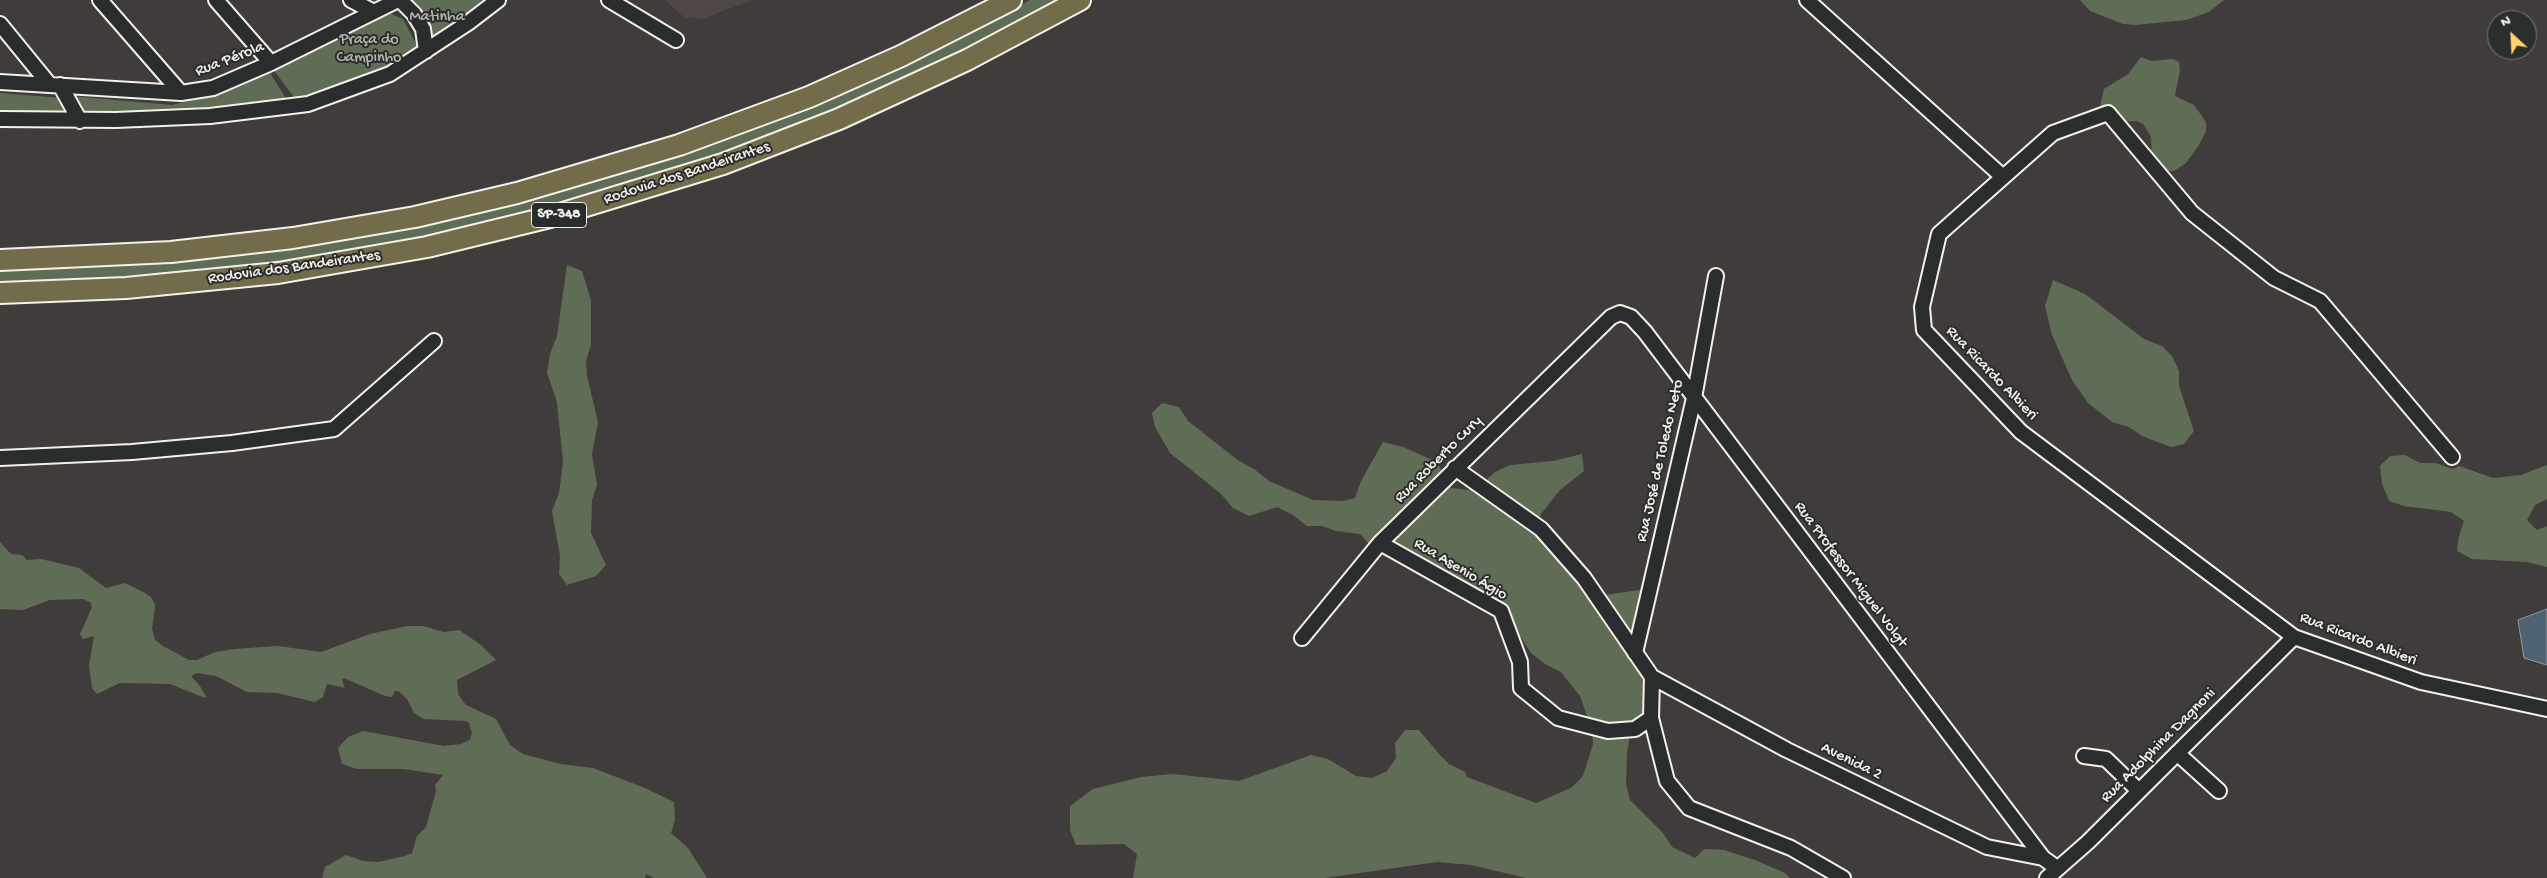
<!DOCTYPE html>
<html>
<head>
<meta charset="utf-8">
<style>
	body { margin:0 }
	#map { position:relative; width:2547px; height:878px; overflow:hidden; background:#403c3c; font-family:"Gochi Hand",sans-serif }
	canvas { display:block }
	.north { position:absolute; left:2487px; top:10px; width:50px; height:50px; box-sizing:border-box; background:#2a2d2e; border:1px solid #7b7b78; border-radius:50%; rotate:335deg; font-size:14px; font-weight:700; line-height:20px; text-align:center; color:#f4f1e8 }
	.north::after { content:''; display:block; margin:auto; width:18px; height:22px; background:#ffd166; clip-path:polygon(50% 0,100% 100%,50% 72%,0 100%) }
</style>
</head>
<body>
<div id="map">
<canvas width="2547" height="878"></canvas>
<div class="north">N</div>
</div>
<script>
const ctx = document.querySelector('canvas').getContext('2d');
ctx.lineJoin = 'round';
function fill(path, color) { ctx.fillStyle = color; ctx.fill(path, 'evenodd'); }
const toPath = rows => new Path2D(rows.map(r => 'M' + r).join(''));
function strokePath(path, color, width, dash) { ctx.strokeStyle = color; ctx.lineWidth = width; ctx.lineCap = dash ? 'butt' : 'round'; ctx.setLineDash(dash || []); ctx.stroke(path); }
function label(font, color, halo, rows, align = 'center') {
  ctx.font = font + ' "Gochi Hand",sans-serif'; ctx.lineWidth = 4; ctx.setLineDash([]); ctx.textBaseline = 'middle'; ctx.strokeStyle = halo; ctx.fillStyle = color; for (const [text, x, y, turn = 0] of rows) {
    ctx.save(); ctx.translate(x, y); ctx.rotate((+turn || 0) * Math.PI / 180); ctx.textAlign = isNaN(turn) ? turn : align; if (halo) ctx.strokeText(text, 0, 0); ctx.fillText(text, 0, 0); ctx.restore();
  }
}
fill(toPath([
	[665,0,753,0,701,19,684,17]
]), '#4f4746');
fill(toPath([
	[400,0,484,0,426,51,423,29],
	[1030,0,1063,0,1004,32,868,98,654,180,489,225,317,259,133,279,0,284,0,268,454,217,983,25],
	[2080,0,2224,0,2209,12,2186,20,2135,25,2123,24,2090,11],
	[387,12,403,19,417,46,410,58,340,90,296,100,273,69],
	[2141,57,2151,61,2173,59,2179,62,2180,70,2175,96,2194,105,2206,122,2206,131,2199,145,2186,163,2174,171,2160,172,2152,163,2151,137,2143,124,2136,121,2121,122,2099,111,2104,89,2128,74],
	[269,71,288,102,188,114,85,114,71,96,172,105,218,94],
	[0,93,62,98,70,116,0,114],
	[567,265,582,271,591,300,591,345,586,361,587,376,598,422,592,454,597,485,592,500,591,533,606,565,596,576,567,585,559,574,560,556,552,511,559,493,563,462,557,402,547,373,550,354,557,336],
	[2053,280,2085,294,2144,339,2162,346,2172,356,2179,371,2179,386,2194,431,2184,444,2171,447,2142,436,2129,427,2112,422,2088,403,2072,380,2052,335,2045,306],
	[1162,403,1179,407,1188,421,1239,461,1254,469,1269,481,1313,500,1343,501,1355,498,1361,481,1383,442,1403,447,1437,462,1451,488,1467,490,1482,484,1495,472,1510,465,1553,461,1582,454,1584,471,1560,490,1541,514,1536,531,1547,541,1562,567,1598,596,1646,589,1639,619,1628,636,1634,663,1652,697,1654,714,1632,723,1627,753,1626,784,1630,800,1663,833,1672,847,1695,858,1704,849,1724,850,1755,860,1785,873,1790,878,1526,878,1471,865,1437,862,1325,878,1133,878,1137,854,1124,844,1076,845,1070,830,1070,806,1093,789,1141,777,1173,774,1239,781,1311,755,1328,759,1356,776,1372,778,1387,771,1396,758,1395,743,1405,730,1419,730,1439,754,1449,764,1465,772,1467,777,1536,803,1571,788,1583,776,1593,744,1592,730,1580,696,1561,672,1545,664,1531,653,1513,625,1503,603,1486,598,1475,588,1430,567,1368,543,1360,534,1336,531,1322,526,1307,526,1293,515,1277,507,1249,516,1233,508,1220,493,1170,453,1155,427,1152,413],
	[2405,455,2420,463,2435,463,2453,469,2459,466,2493,478,2521,475,2547,465,2547,499,2535,505,2527,520,2537,530,2547,526,2547,567,2527,562,2472,559,2457,551,2459,536,2464,521,2451,512,2404,506,2389,501,2382,484,2380,466,2390,456],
	[0,542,11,554,22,555,27,560,41,559,79,568,106,588,125,583,145,593,151,597,155,605,152,629,155,640,163,646,189,660,197,660,215,652,234,649,278,646,321,652,370,634,407,626,423,626,444,632,459,630,481,645,496,660,457,680,458,694,466,705,496,719,510,745,523,754,561,764,593,768,645,788,674,802,675,820,671,833,688,848,707,878,654,878,646,874,645,878,322,878,325,867,346,855,363,861,378,862,405,856,412,853,417,836,426,827,436,791,435,785,443,775,404,769,357,769,342,764,338,748,348,737,363,731,444,746,461,744,470,740,472,733,469,723,466,721,424,719,414,713,407,699,398,691,395,691,392,697,385,696,344,678,342,680,345,688,327,684,323,697,315,702,277,693,247,692,216,676,197,673,191,676,200,686,206,696,205,698,170,684,120,683,97,694,92,688,89,665,94,636,83,639,80,634,92,607,90,602,83,599,50,600,23,610,0,609]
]), '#5f6d56');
const water = toPath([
	[2547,609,2547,665,2524,658,2518,620,2547,609]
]);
fill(water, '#4e6271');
strokePath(water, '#909ba1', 1);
const minor = toPath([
	[100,0,181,93],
	[216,0,271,63],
	[351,0,374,12],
	[400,0,414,14,423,29,426,51],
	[609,0,676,40],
	[1807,0,2003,177],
	[0,24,49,84],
	[0,82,181,93,213,88,271,63,398,0],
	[60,85,80,121],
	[0,119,116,120,210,116,308,104,390,74,468,23,498,0],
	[2452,457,2320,301,2274,278,2192,213,2108,113,2053,133,1939,234,1922,307,1924,330,2021,432,2294,637,2421,682,2547,709],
	[0,458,132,452,232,443,334,429,434,341],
	[1455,468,1541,529,1584,578,1652,677,1787,750,1987,847,2043,858],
	[1380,543,1501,611,1520,662,1521,688,1558,718,1608,731,1635,729,1651,718,1652,677],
	[1302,638,1380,543,1611,317,1620,313,1631,317,1645,332,2043,858,2057,868],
	[1635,653,1694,398,1716,276],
	[1651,718,1667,781,1689,808,1791,848,1843,878],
	[2177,753,2219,791],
	[2084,756,2106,759,2139,791],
	[2047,878,2088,842,2294,637]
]);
const highway = toPath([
	[0,260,171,252,293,238,415,217,517,193,679,145,809,97,901,56,1011,0],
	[0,293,126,288,278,273,427,247,550,217,723,164,839,119,967,60,1080,0]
]);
strokePath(minor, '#f4f1e8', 18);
strokePath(highway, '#f4f1e8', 24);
strokePath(minor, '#2a2d2e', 14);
strokePath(highway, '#726c4b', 20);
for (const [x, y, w] of [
	[559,215,55]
]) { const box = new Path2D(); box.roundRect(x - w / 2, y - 12.5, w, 25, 4); ctx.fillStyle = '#2a2d2e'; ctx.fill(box); strokePath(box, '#f4f1e8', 1); }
label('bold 15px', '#f4f1e8', null, [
	["SP-348",559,215]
]);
label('16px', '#b1b6a6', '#2a2d2e', [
	["Matinha",437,18],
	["Praça do",369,41],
	["Campinho",369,59]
]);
label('16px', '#f4f1e8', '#2a2d2e', [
	["Rua Pérola",230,60,-21],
	["Rodovia dos Bandeirantes",687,174,-18],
	["Rodovia dos Bandeirantes",294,268,-8],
	["Rua Ricardo Albieri",1991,374,46],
	["Rua Roberto Cury",1439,460,-45],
	["Rua José de Toledo Neto",1661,461,-77],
	["Rua Asenio Ágio",1460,570,31],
	["Rua Professor Miguel Volgt",1850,575,53],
	["Rua Ricardo Albieri",2358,640,21],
	["Rua Adolphina Dagnoni",2159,746,-45],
	["Avenida 2",1851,762,26]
]);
</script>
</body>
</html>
